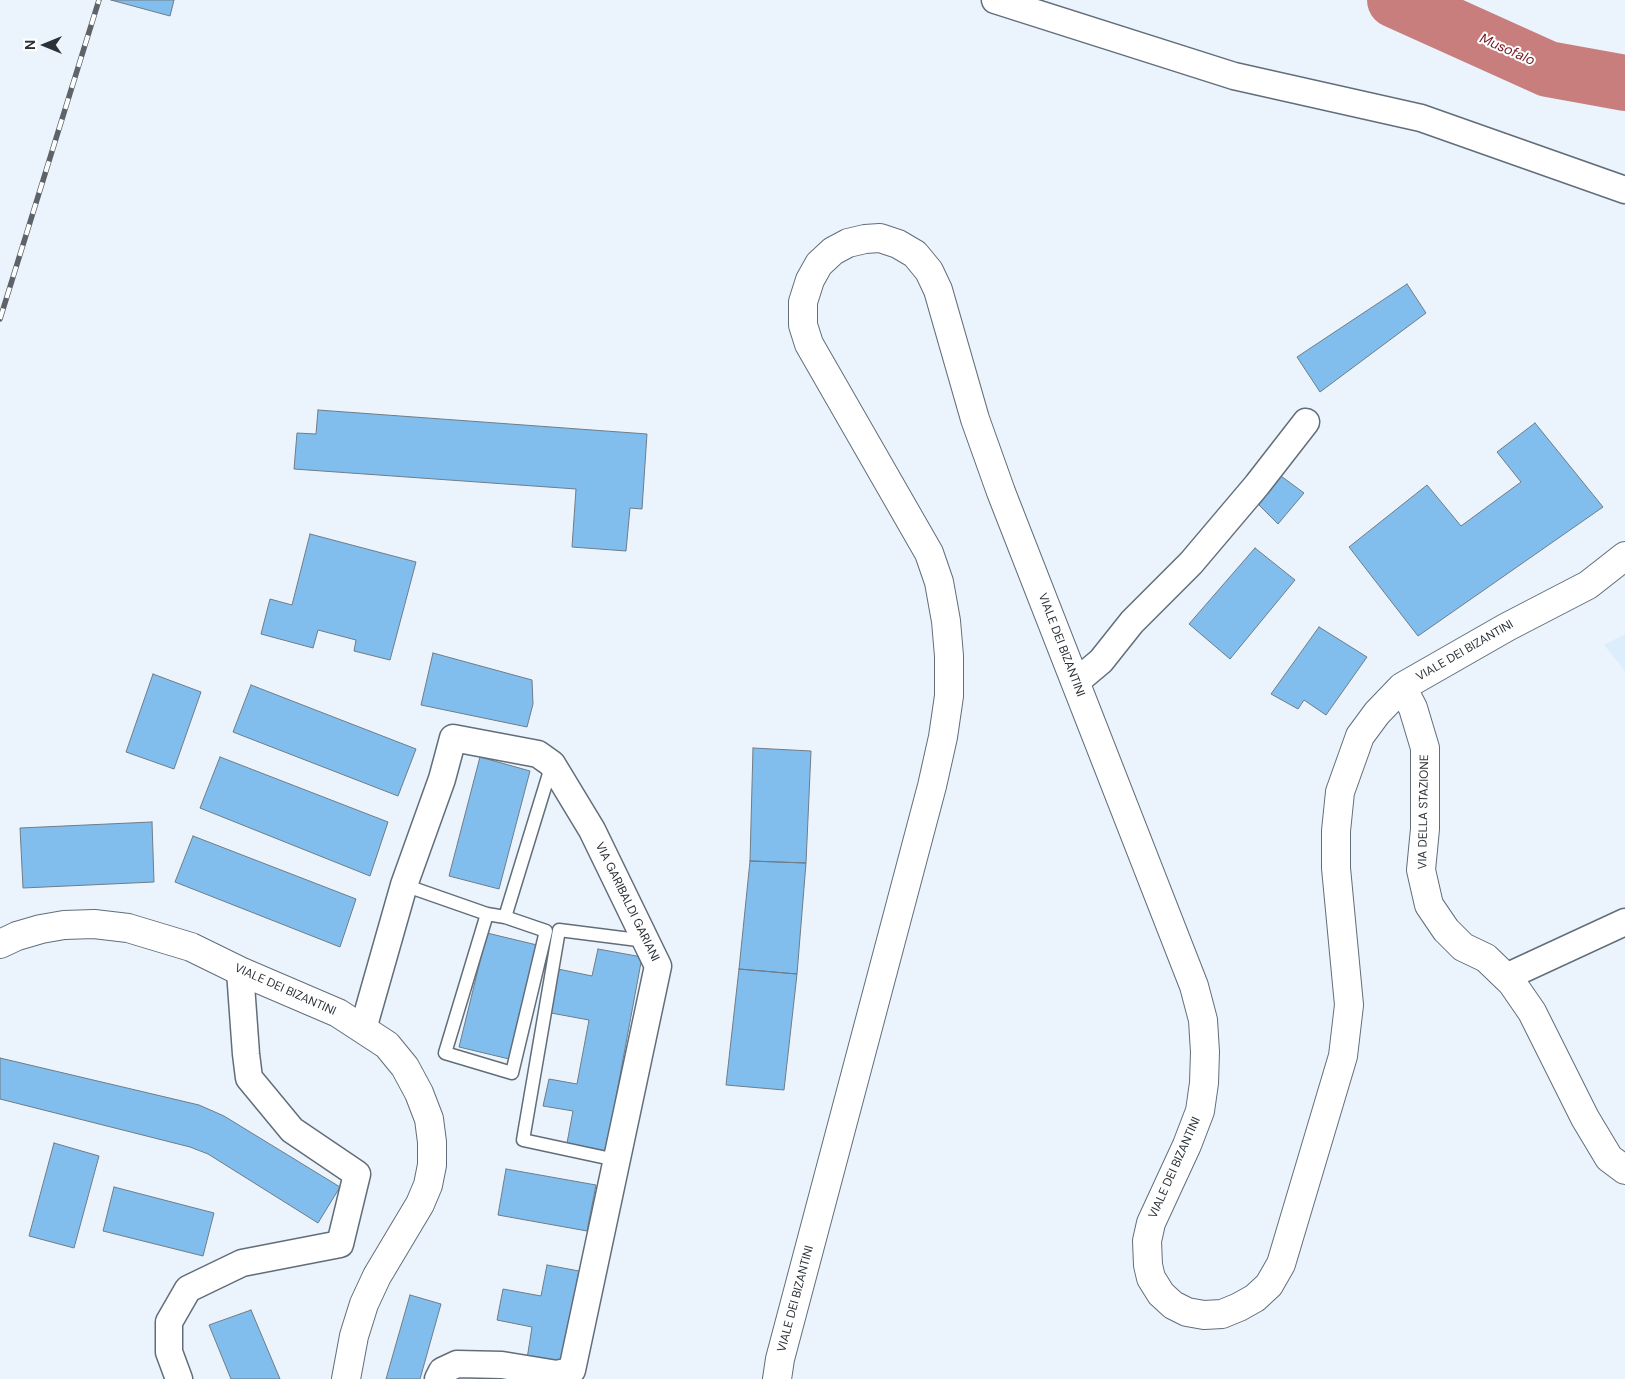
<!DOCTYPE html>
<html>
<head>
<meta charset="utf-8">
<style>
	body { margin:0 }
	#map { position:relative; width:1625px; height:1379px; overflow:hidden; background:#ebf4fc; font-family:"DM Sans",sans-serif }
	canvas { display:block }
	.north { position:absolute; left:20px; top:20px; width:50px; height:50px; -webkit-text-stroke:4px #fff; paint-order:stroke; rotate:270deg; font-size:14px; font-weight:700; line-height:20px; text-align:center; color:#2b3136 }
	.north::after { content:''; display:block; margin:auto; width:18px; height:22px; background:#2b3136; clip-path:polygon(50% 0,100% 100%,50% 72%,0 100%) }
</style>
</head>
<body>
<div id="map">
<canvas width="1625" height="1379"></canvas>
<div class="north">N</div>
</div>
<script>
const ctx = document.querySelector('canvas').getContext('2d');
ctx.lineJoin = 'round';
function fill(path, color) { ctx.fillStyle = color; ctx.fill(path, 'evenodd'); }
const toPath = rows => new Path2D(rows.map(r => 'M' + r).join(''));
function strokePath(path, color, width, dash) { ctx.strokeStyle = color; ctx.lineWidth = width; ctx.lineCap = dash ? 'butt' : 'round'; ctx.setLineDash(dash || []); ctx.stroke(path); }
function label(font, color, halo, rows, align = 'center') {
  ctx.font = font + ' "DM Sans",sans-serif'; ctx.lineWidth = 4; ctx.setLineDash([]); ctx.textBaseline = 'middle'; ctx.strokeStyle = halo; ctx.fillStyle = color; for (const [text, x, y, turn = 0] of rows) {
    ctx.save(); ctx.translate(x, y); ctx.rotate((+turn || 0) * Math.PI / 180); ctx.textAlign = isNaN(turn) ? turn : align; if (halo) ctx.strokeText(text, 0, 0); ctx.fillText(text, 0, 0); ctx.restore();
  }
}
fill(toPath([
	[1625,634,1625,671,1604,645]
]), '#dcedfc');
strokePath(toPath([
	[1395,0,1548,69,1625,83]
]), '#c87e7d', 56);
const building = toPath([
	[111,0,174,0,170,16,111,0],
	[1407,284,1426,313,1320,392,1297,357,1407,284],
	[318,410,647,434,642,509,630,508,626,551,572,547,576,489,294,469,297,433,316,434,318,410],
	[1535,423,1603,507,1418,636,1349,547,1427,485,1461,526,1521,482,1497,452,1535,423],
	[1281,476,1304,493,1278,524,1259,505,1281,476],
	[310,534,416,562,390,660,354,651,356,640,318,630,313,648,261,634,270,599,292,605,310,534],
	[1255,548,1295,580,1230,659,1189,624,1255,548],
	[1319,627,1367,657,1326,715,1304,700,1298,709,1271,694,1319,627],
	[433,653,532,680,533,704,527,727,421,705,433,653],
	[153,674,201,692,174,769,126,752,153,674],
	[251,685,416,749,398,796,233,732,251,685],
	[753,748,811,751,806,863,750,861,753,748],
	[220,757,388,822,370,876,200,808,220,757],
	[480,757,530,771,499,889,449,876,480,757],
	[152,822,154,882,23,888,20,828,152,822],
	[193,836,356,899,340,947,175,882,193,836],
	[750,861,806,863,797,974,739,969,750,861],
	[487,933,537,945,509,1059,459,1047,487,933],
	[598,949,642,957,606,1151,567,1143,573,1111,543,1106,549,1079,577,1084,589,1020,551,1013,558,969,592,976,598,949],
	[739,969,797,974,784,1090,726,1085,739,969],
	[0,1058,199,1105,224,1116,340,1187,318,1223,208,1154,190,1147,0,1099,0,1058],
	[54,1143,99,1156,74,1248,29,1236,54,1143],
	[506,1169,596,1185,587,1231,498,1215,506,1169],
	[114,1187,214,1213,203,1256,103,1231,114,1187],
	[547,1265,579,1271,562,1365,527,1359,532,1327,497,1320,503,1289,541,1296,547,1265],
	[410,1295,441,1304,420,1379,386,1379,410,1295],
	[251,1310,280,1379,231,1379,209,1325,251,1310]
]);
fill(building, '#81beee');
strokePath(building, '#6e7c87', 1);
const service = toPath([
	[404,885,487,914,505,917,546,931,512,1073,445,1053,487,914],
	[505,917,552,764],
	[616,1160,523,1140,559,930,646,941]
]);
const minor = toPath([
	[995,0,1234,76,1421,118,1625,190],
	[1076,682,1101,661,1132,622,1191,563,1257,485,1306,422],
	[1506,977,1625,922],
	[363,1029,404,885,442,779,453,738,538,754,552,764,592,830,658,966,572,1370,557,1374,502,1365,457,1364,442,1371,438,1379],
	[179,1379,169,1352,169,1322,188,1289,242,1263,340,1244,357,1174,292,1130,249,1078,246,1054,240,971]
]);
const tertiary = toPath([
	[1402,687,1413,708,1425,748,1425,829,1421,870,1429,905,1446,930,1463,947,1486,958,1512,983,1532,1012,1585,1118,1609,1158,1625,1170],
	[0,944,17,936,41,929,64,925,94,924,128,928,191,947,240,971,338,1013,387,1045,405,1067,419,1093,429,1119,432,1142,432,1165,428,1185,420,1204,377,1276,364,1304,354,1336,346,1379],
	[777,1379,780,1359,932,786,943,737,949,696,949,656,946,621,939,582,929,553,809,344,803,325,803,302,810,280,819,264,833,251,848,243,865,239,880,238,898,244,915,254,929,271,938,290,975,419,1001,492,1194,986,1203,1020,1205,1052,1204,1083,1200,1111,1187,1145,1151,1223,1147,1241,1148,1265,1151,1278,1161,1294,1173,1305,1187,1312,1204,1315,1222,1314,1239,1307,1255,1298,1269,1285,1281,1264,1343,1056,1349,1005,1336,868,1336,831,1340,792,1360,736,1377,713,1402,687,1507,627,1588,585,1625,556]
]);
strokePath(service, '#616e7a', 15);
strokePath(minor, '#616e7a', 29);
strokePath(tertiary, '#616e7a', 30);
strokePath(service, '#fff', 12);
strokePath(minor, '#fff', 26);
strokePath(tertiary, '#fff', 28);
const rail = toPath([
	[0,319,99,0]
]);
strokePath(rail, '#5d6369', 5.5);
strokePath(rail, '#fff', 4, [11]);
label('12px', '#2b3136', '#fff', [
	["VIALE DEI BIZANTINI",1061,645,69],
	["VIALE DEI BIZANTINI",1465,651,-30],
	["VIA DELLA STAZIONE",1424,812,-89],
	["VIA GARIBALDI GARIANI",627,902,64],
	["VIALE DEI BIZANTINI",285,990,24],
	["VIALE DEI BIZANTINI",1175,1168,-66],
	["VIALE DEI BIZANTINI",796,1299,-75]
]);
label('italic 14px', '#751b23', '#fff', [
	["Musofalo",1507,50,24]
]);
</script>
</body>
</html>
